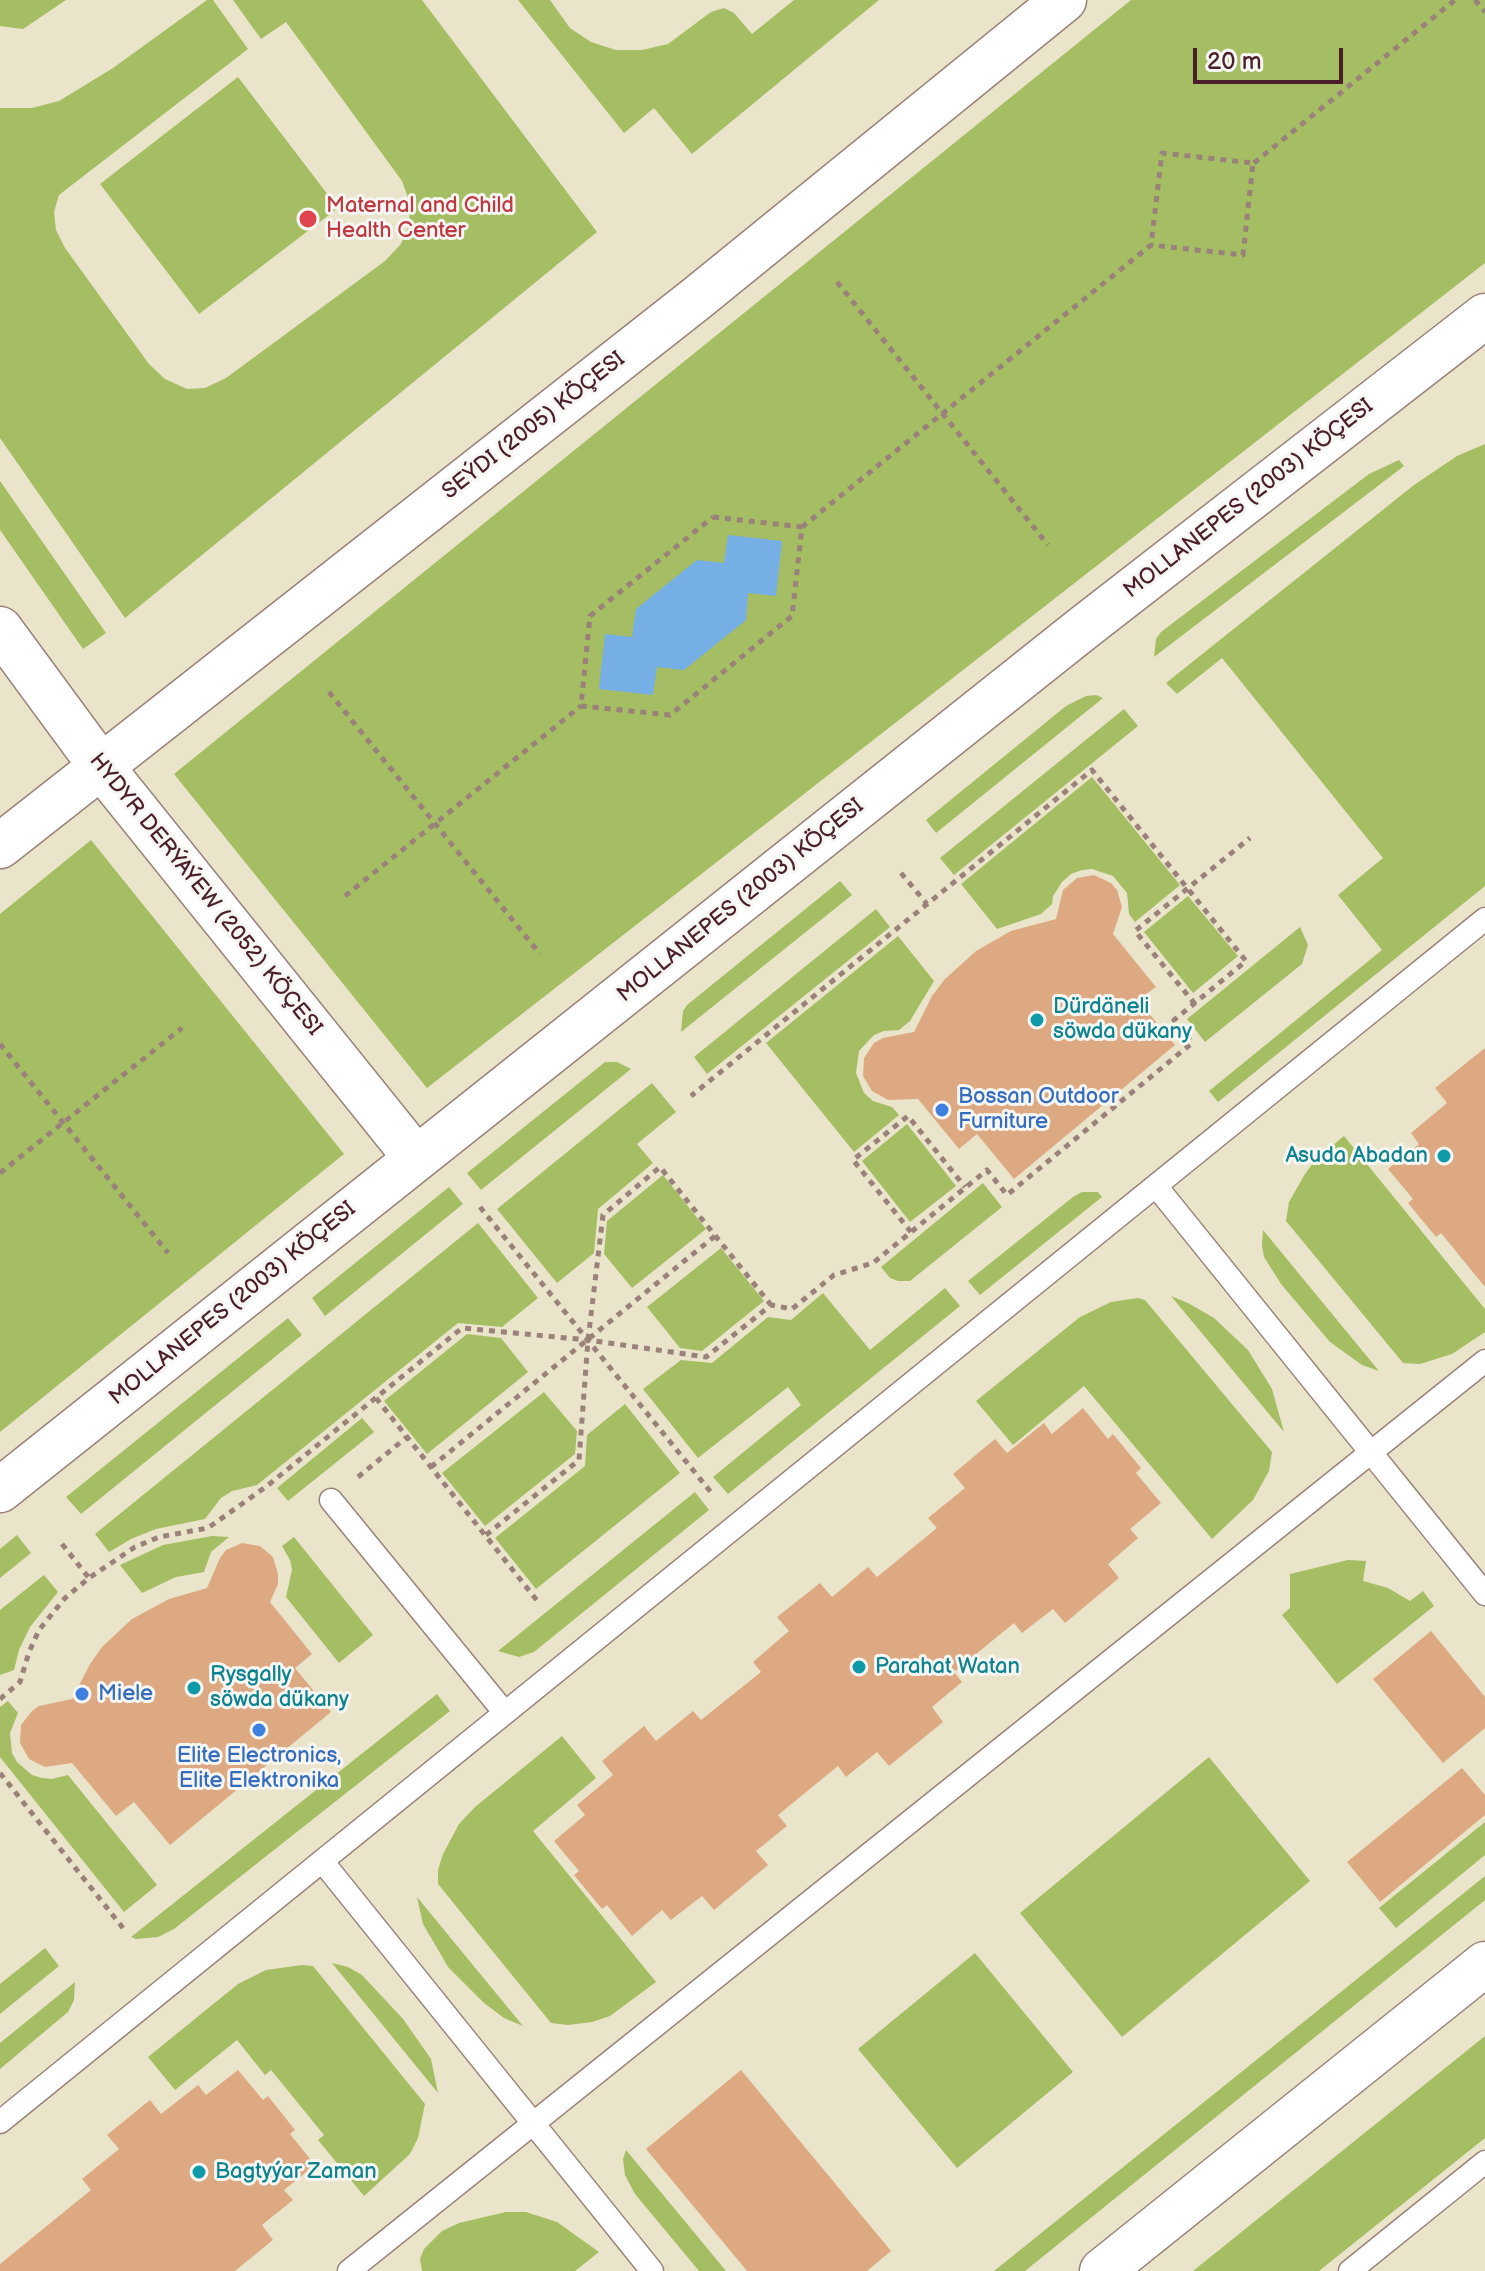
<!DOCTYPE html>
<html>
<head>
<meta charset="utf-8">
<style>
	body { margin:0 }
	#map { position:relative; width:1485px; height:2271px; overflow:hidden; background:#eae5ca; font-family:"Balsamiq Sans",sans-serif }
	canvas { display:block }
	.scale { position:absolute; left:1193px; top:48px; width:150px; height:36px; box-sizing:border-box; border:4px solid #4a1f2b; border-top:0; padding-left:10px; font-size:24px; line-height:28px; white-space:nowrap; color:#4a1f2b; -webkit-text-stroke:6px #f6f6f2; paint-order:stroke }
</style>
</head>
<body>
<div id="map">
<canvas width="1485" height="2271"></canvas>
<div class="scale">20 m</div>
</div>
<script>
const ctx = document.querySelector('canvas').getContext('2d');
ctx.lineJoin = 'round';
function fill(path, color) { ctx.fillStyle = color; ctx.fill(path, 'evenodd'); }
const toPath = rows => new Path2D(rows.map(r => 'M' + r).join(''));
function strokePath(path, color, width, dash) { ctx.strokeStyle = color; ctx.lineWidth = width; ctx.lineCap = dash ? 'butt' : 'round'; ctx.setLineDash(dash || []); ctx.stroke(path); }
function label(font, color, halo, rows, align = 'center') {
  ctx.font = font + ' "Balsamiq Sans",sans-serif'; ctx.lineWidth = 6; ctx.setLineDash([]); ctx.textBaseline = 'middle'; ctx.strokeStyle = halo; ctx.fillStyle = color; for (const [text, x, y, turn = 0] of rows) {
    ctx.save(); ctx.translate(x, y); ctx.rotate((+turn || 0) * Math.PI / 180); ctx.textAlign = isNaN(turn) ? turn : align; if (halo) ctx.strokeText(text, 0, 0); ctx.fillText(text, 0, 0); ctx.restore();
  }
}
fill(toPath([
	[0,0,66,0,23,29,0,26],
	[207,0,213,0,248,49,59,195,54,212,56,230,65,248,149,364,165,379,187,389,205,388,226,378,385,261,401,244,409,225,410,203,402,181,286,22,261,39,233,0,422,0,597,232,125,618,0,438,0,108,32,108,59,101,113,68],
	[518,0,550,0,570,28,591,42,616,50,642,50,668,44,711,12,724,8,734,13,752,34,794,0,879,0,692,154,654,108,624,133],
	[1131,0,1485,0,1485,263,427,1088,174,774],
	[238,77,338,208,199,314,100,184],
	[1485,444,1485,886,1218,1102,1209,1091,1382,950,1338,895,1383,858,1222,658,1177,694,1166,683,1414,485,1457,456],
	[1399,460,1404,466,1154,657,1156,639,1161,632,1369,474],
	[0,481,106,633,83,649,0,530],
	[1096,695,1103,698,936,833,926,820,1066,706,1086,696],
	[1124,709,1138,726,954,875,940,858],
	[1092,777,1180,885,1135,922,1129,914,1127,893,1113,876,1092,869,1082,870,1071,874,1062,882,1053,896,1052,904,1041,914,997,929,961,884],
	[91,840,344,1154,0,1432,0,914],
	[840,881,852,895,681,1032,683,1011,687,1005],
	[1188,896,1238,956,1193,993,1144,932],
	[876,909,890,927,707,1074,694,1057],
	[1300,927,1308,945,1302,964,1205,1042,1187,1019],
	[898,936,934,981,910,1021,899,1030,884,1031,874,1035,859,1051,856,1073,864,1093,873,1101,892,1107,899,1115,854,1152,766,1043],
	[605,1062,617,1062,631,1069,481,1190,467,1173],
	[652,1083,676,1112,637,1144,653,1163,598,1209,594,1253,557,1283,497,1209],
	[907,1124,956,1186,910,1222,862,1161],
	[1344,1136,1485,1309,1485,1332,1452,1354,1420,1364,1403,1363,1286,1221,1289,1202,1305,1174,1315,1160],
	[663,1175,706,1229,632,1288,604,1254,607,1221],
	[983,1183,1002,1207,910,1281,898,1281,890,1278,881,1267],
	[449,1187,463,1204,325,1316,312,1298],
	[1082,1192,1098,1192,1102,1197,980,1295,968,1281,1073,1197],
	[478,1223,538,1298,502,1327,458,1323,257,1485,232,1491,221,1498,205,1519,156,1529,131,1539,109,1552,95,1534],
	[1263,1230,1379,1371,1362,1365,1330,1342,1281,1284,1264,1257,1262,1246],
	[721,1248,764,1301,702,1351,680,1348,647,1307],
	[945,1288,960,1306,728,1494,713,1477,801,1405,788,1387,698,1458,643,1389,681,1360,712,1363,768,1317,791,1320,823,1293,870,1350],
	[1171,1296,1188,1303,1214,1318,1248,1350,1272,1389,1284,1432],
	[1138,1298,1145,1300,1272,1452,1269,1471,1253,1500,1212,1539,1084,1386,1013,1445,976,1401,1080,1317,1111,1302],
	[288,1318,302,1335,81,1514,66,1497],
	[467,1334,501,1338,528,1372,427,1454,384,1401],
	[544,1392,577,1431,575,1454,485,1526,442,1473],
	[625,1404,680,1473,536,1589,495,1538,585,1466,587,1435],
	[362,1418,374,1432,288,1501,277,1488],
	[695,1492,709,1510,534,1652,519,1657,498,1651],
	[17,1535,31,1553,0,1578,0,1549],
	[212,1536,229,1537,211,1552,204,1572,176,1577,142,1593,120,1565,163,1545],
	[294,1537,373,1635,339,1663,286,1597,292,1570,290,1560,282,1546],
	[1348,1560,1366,1561,1363,1581,1388,1588,1410,1601,1423,1591,1434,1606,1337,1684,1282,1615,1290,1608,1290,1574],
	[44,1575,58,1592,30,1627,19,1650,14,1670,0,1675,0,1610],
	[437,1694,450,1711,174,1929,158,1937,136,1939,131,1937],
	[8,1701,18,1713,10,1733,12,1753,17,1762,32,1775,42,1778,52,1779,68,1775,157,1885,124,1912,0,1757,0,1707],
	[562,1736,596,1778,533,1831,656,1982,610,2016,592,2022,568,2025,551,2023,438,1884,438,1870,443,1854,459,1824,475,1807],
	[1209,1757,1310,1881,1122,2037,1020,1913],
	[1485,1822,1485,1855,1396,1928,1379,1908],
	[1485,1876,1485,1900,1025,2271,994,2271],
	[417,1897,523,2026,504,2018,484,2003,448,1967,423,1924],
	[45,1948,59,1966,0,2014,0,1984],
	[975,1953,1073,2072,957,2168,858,2049],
	[332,1963,348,1967,362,1975,403,2019,431,2059,438,2093],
	[302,1965,313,1966,425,2104,418,2138,410,2154,364,2196,318,2140,324,2135,271,2070,265,2075,237,2040,175,2090,148,2057,238,1984,266,1970],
	[75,1982,74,2000,68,2012,0,2069,0,2043],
	[1485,2036,1485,2138,1319,2271,1193,2271],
	[626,2150,726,2271,699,2271,635,2194,625,2175,623,2159],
	[506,2212,526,2212,557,2222,599,2252,575,2271,422,2271,420,2259,424,2249,442,2231,459,2223]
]), '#a5bd63');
fill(toPath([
	[728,535,782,541,776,596,748,593,746,620,684,670,657,667,653,695,599,689,605,634,632,637,636,609,697,560,724,563]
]), '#76afe6');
fill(toPath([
	[1094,875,1111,883,1117,890,1122,907,1113,934,1156,987,1138,1000,1175,1045,1014,1179,977,1134,959,1149,918,1099,888,1100,872,1091,863,1076,864,1058,874,1043,883,1038,914,1032,932,996,945,979,976,951,1011,931,1056,919,1063,890,1077,878],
	[1485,1048,1485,1287,1441,1233,1436,1237,1408,1203,1413,1199,1388,1169,1419,1144,1411,1133,1447,1103,1435,1088],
	[1083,1408,1108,1439,1113,1434,1141,1468,1136,1473,1161,1503,1130,1529,1138,1538,1108,1564,1119,1578,1065,1623,1053,1609,1022,1633,1014,1623,954,1672,962,1682,932,1707,943,1722,889,1766,877,1752,846,1777,838,1766,778,1815,787,1826,756,1851,768,1865,714,1910,702,1896,671,1920,662,1910,632,1936,607,1905,602,1909,574,1875,579,1871,554,1841,585,1815,577,1805,613,1775,602,1761,644,1726,656,1741,693,1711,701,1720,761,1672,753,1662,789,1631,777,1617,820,1583,832,1597,868,1567,877,1577,937,1528,928,1518,965,1488,953,1474,995,1439,1007,1453,1044,1423,1052,1434],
	[242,1543,260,1546,273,1557,278,1574,278,1584,270,1602,312,1654,295,1668,331,1712,170,1845,134,1802,116,1816,72,1763,45,1767,29,1759,20,1743,21,1725,32,1711,39,1706,72,1699,90,1664,102,1647,132,1619,169,1599,207,1588,220,1558,226,1550],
	[1431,1631,1485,1697,1485,1728,1443,1763,1373,1679],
	[1462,1768,1485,1795,1485,1815,1380,1902,1347,1862],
	[238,2070,263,2100,268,2096,295,2130,290,2134,315,2165,284,2190,293,2200,262,2225,273,2240,235,2271,0,2271,0,2264,91,2190,82,2179,119,2149,107,2135,150,2100,161,2114,198,2085,206,2095],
	[741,2070,891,2251,867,2271,747,2271,646,2149]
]), '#dda983');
const lane = toPath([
	[1156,1186,1485,1594],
	[331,1500,505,1713],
	[322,1861,652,2271],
	[0,2122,1485,919],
	[349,2271,1485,1361],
	[1350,2271,1485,2162]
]);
const street = toPath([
	[0,629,100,765,416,1158],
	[1102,2271,1485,1964]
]);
const secondary = toPath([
	[0,846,696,299,1064,0],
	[0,1490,1082,629,1485,316]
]);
strokePath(lane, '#9a827a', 25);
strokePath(street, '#9a827a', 47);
strokePath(secondary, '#9a827a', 47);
strokePath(toPath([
	[1475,0,1485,12],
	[1254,163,1455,0],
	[837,282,1048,545],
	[713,517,802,527,792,616,670,715,581,706,590,616,713,517],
	[802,527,1151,245,1162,153,1253,163,1243,255,1151,245],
	[329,692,540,954],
	[901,873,927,904],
	[345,896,581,706],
	[1195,1004,1135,931,1250,838],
	[0,1044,168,1253],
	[0,1173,182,1028],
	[480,1207,714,1496],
	[911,1232,853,1160,908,1116,965,1187],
	[376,1398,539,1603],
	[431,1467,715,1236],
	[358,1477,407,1437],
	[486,1535,579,1460,588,1340,603,1215,660,1167,771,1305],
	[62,1544,89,1578],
	[0,1699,20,1682,29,1652,39,1630,65,1598,89,1578,135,1547,159,1537,208,1528,267,1486,462,1328,588,1340,706,1357,771,1305,792,1309,834,1275,873,1263,987,1170,1007,1195,1192,1043,1174,1020,1246,961,1092,770,691,1096],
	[0,1773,123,1928]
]), '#9a827a', 5, [6, 6]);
strokePath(lane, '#fff', 22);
strokePath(street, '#fff', 44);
strokePath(secondary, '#fff', 44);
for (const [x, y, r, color] of [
	[308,219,10,"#e0444e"],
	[1037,1020,8,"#0f9aa8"],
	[942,1110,8,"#3f7fe0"],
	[1444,1156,8,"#0f9aa8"],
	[859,1667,8,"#0f9aa8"],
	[194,1688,8,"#0f9aa8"],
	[82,1694,8,"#3f7fe0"],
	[259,1730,8,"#3f7fe0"],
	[199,2172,8,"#0f9aa8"]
]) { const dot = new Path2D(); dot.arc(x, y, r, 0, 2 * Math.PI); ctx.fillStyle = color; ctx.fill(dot); strokePath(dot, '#f6f6f2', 3); }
label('22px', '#be3a42', '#f6f6f2', [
	["Maternal and Child",326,206],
	["Health Center",326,231]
], 'left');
label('22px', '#4a1f2b', '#f6f6f2', [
	["SEÝDI (2005) KÖÇESI",534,426,-38],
	["MOLLANEPES (2003) KÖÇESI",1249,499,-38],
	["HYDYR DERÝAÝEW (2052) KÖÇESI",205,895,51],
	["MOLLANEPES (2003) KÖÇESI",741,901,-39],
	["MOLLANEPES (2003) KÖÇESI",233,1304,-39]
]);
label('22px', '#0d838f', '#f6f6f2', [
	["Dürdäneli",1053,1007],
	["söwda dükany",1053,1032],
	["Asuda Abadan",1428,1156,"right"],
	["Parahat Watan",875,1667],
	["Rysgally",210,1675],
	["söwda dükany",210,1700],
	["Bagtyýar Zaman",215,2172]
], 'left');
label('22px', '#366cbe', '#f6f6f2', [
	["Bossan Outdoor",958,1097],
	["Furniture",958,1122],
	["Miele",98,1694],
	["Elite Electronics,",259,1756,"center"],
	["Elite Elektronika",259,1781,"center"]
], 'left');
</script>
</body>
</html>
